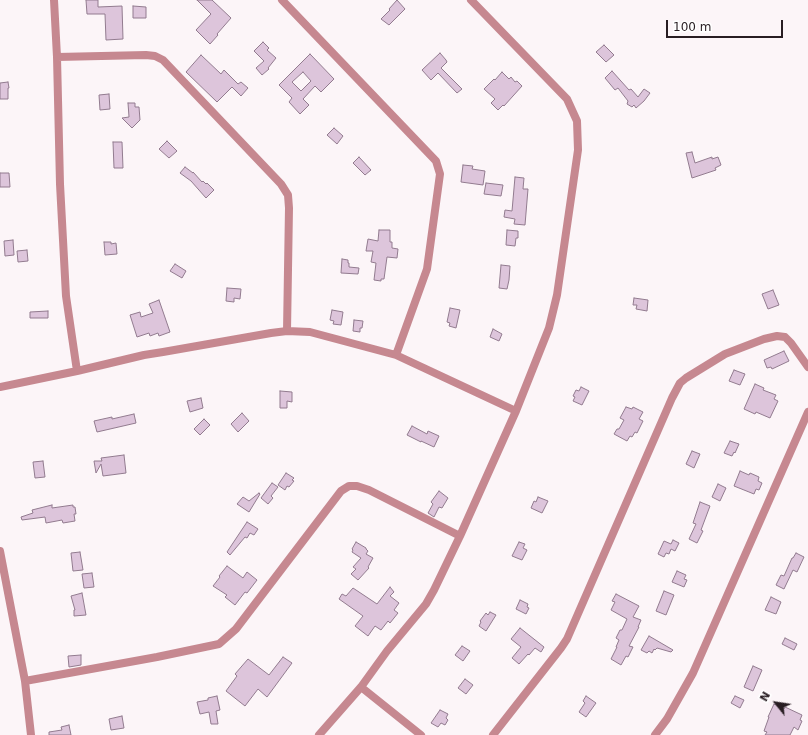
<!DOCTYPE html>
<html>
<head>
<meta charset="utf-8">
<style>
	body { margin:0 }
	#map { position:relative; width:808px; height:735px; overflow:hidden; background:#fcf5f8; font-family:"DejaVu Sans",sans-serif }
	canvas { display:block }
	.north { position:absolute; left:756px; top:683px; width:40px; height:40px; -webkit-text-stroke:3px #fff; paint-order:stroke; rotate:300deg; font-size:11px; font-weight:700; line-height:16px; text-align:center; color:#281d22 }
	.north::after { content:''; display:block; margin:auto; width:14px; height:18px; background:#281d22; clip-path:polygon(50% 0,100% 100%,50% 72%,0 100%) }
	.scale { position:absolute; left:666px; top:20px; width:117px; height:18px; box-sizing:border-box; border:2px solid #281d22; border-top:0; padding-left:5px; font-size:12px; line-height:14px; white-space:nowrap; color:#281d22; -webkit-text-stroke:3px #fff; paint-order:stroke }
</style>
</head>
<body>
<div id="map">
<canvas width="808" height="735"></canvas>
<div class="north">N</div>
<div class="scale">100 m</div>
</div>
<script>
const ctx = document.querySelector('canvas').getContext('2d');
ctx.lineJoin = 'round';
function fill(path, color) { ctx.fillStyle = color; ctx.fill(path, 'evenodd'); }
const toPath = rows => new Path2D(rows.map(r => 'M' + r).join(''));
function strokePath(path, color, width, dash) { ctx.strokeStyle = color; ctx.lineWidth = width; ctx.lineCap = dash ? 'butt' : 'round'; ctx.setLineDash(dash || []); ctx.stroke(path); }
const building = toPath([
	[86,0,98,0,98,7,122,6,123,39,106,40,105,14,87,14,86,0],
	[197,0,212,0,231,18,217,34,218,35,210,44,196,30,211,14,197,0],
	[397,0,405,9,389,25,381,19,390,10,389,9,397,0],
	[133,6,146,7,146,18,133,18,133,6],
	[263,42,269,48,267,50,276,58,268,68,269,69,262,75,256,68,264,61,254,51,263,42],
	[604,45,614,55,606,62,596,52,604,45],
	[440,53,446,60,447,62,441,68,462,89,457,93,438,73,431,80,422,70,440,53],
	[310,54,334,79,321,92,315,86,303,99,309,105,300,114,289,102,292,98,279,85,310,54],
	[303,72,311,81,301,91,292,82,303,72],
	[201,55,221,74,224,70,238,84,241,82,248,88,241,96,232,87,217,102,186,72,201,55],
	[612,71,629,90,631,89,638,97,644,89,650,93,644,101,636,108,634,105,632,107,627,104,628,101,618,88,615,90,605,78,612,71],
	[502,72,509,79,511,77,515,82,517,81,522,86,504,106,503,105,498,110,491,103,495,99,484,89,494,79,495,80,502,72],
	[8,82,9,88,8,88,8,99,0,99,0,83,8,82],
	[109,94,110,109,100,110,99,95,109,94],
	[128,103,135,103,135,107,139,107,140,120,132,128,122,118,129,117,128,103],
	[334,128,343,136,337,144,327,135,334,128],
	[167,141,177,151,169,158,159,149,167,141],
	[113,142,122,142,123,168,114,168,113,142],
	[692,152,695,163,712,157,712,159,718,157,721,165,715,168,716,170,692,178,686,153,692,152],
	[359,157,371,170,365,175,353,163,359,157],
	[463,165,473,166,472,169,485,171,483,185,461,182,463,165],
	[185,167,193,173,193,172,202,182,203,181,206,184,207,183,214,190,206,198,191,181,180,173,185,167],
	[0,173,9,173,10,187,0,187,0,173],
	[515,177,524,178,523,189,528,189,525,225,514,224,515,219,504,217,505,210,512,211,515,177],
	[486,183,503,185,501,196,484,194,486,183],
	[379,230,390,230,390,242,392,242,392,248,398,249,397,258,387,257,384,279,381,279,381,281,374,280,376,263,371,262,373,251,366,251,368,239,378,241,379,230],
	[507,230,518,231,518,238,516,238,515,246,506,245,507,230],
	[13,240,14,255,5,256,4,241,13,240],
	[104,242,111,242,111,244,116,243,117,254,105,255,104,242],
	[27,250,28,261,18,262,17,251,27,250],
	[342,259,348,260,348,263,349,263,349,267,359,268,358,274,341,273,342,259],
	[175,264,186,271,182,278,170,271,175,264],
	[501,265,510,266,509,280,507,289,499,288,501,265],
	[227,288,241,289,240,299,234,298,234,302,226,301,227,288],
	[773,290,779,305,768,309,762,294,773,290],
	[634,298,648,300,647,311,636,309,637,305,633,305,634,298],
	[159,300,170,332,159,336,158,333,150,336,149,333,137,337,130,315,140,312,141,317,153,313,149,304,159,300],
	[450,308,460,310,456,328,449,326,450,323,447,322,450,308],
	[332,310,343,312,341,325,333,324,334,321,330,320,332,310],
	[48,311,48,318,30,318,30,312,48,311],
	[354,320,363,321,362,328,360,328,360,332,353,331,354,320],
	[493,329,502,334,499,341,490,337,493,329],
	[784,351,789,361,772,369,771,367,767,368,764,360,784,351],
	[734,370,745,374,740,385,729,381,734,370],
	[755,384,764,388,763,390,776,395,774,399,778,401,770,418,756,412,755,414,744,409,755,384],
	[581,387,589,391,582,405,573,401,575,397,573,396,576,390,579,391,581,387],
	[280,391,292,392,292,402,287,401,287,408,280,408,280,391],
	[201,398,203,408,190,412,187,401,201,398],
	[626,407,632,409,633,407,643,412,639,419,643,421,637,433,635,432,632,437,630,436,627,441,614,434,617,429,619,429,624,420,620,418,626,407],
	[242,413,249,421,238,432,231,424,242,413],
	[134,414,136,423,97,432,94,421,112,417,112,419,134,414],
	[204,419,210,425,200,435,194,429,204,419],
	[412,426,427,434,428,431,439,436,434,447,421,441,421,442,407,435,412,426],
	[730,441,739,444,735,453,734,452,732,456,724,453,730,441],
	[692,451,700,454,694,468,686,464,692,451],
	[124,455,126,473,103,476,101,464,96,473,94,461,102,461,101,458,124,455],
	[43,461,45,477,35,478,33,462,43,461],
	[740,471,749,475,750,473,759,477,758,481,762,483,759,490,756,489,754,494,734,486,740,471],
	[286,473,294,478,292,480,294,481,289,487,287,486,285,490,278,485,286,473],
	[272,483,278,487,271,496,273,498,268,504,261,498,272,483],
	[718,484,726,488,720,501,712,497,718,484],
	[439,491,448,498,442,508,439,507,434,517,428,513,433,504,431,502,439,491],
	[259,493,260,494,249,512,237,504,243,497,249,501,259,493],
	[538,497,548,501,542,513,531,508,534,501,536,502,538,497],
	[700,502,710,506,701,530,703,531,697,543,689,539,696,524,693,523,700,502],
	[52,505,52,508,73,505,73,507,75,507,76,514,74,514,75,521,63,523,62,520,46,523,45,517,22,520,21,517,33,513,32,510,52,505],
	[247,522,258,529,254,535,250,533,247,538,245,537,230,555,227,552,247,522],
	[673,540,679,543,675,551,671,549,669,554,666,553,664,557,658,554,664,541,671,544,673,540],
	[356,542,366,548,366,549,368,551,366,554,373,558,368,567,369,568,358,580,351,574,356,569,353,567,361,558,352,552,353,550,352,549,356,542],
	[519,542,525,544,523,548,527,550,522,560,512,556,519,542],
	[80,552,83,570,73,571,71,553,80,552],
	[796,553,804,557,797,572,793,570,784,589,776,585,781,575,784,576,792,558,793,558,796,553],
	[227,566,243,578,247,572,257,580,247,593,245,592,235,605,225,597,227,595,213,586,220,577,219,576,227,566],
	[677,571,686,575,684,579,687,580,684,587,672,582,677,571],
	[92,573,94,587,84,588,82,574,92,573],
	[390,587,394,592,390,596,399,603,394,610,398,613,390,623,388,621,381,630,375,626,368,636,355,626,363,616,339,599,342,594,346,596,353,588,377,604,390,587],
	[664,591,674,595,666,615,656,611,664,591],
	[82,593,86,615,74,616,74,610,75,610,71,596,82,593],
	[616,594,639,606,633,617,641,620,638,627,639,627,629,646,633,647,628,657,626,656,621,665,611,659,617,647,616,647,619,640,616,638,620,630,622,630,627,619,611,610,615,602,612,601,616,594],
	[771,597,781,602,776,614,765,610,771,597],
	[520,600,528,604,527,607,529,608,526,614,516,609,520,600],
	[490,612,496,615,486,631,479,626,481,622,480,621,486,613,488,615,490,612],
	[520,628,544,647,541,652,535,648,529,655,528,654,519,664,512,658,521,647,511,639,520,628],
	[649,636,673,650,671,652,657,648,655,650,654,649,652,653,649,651,647,653,641,650,649,636],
	[785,638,797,644,794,650,782,644,785,638],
	[462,646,470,651,463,661,455,655,462,646],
	[81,655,81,665,69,667,68,656,81,655],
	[283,657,292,663,267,697,258,689,245,706,226,691,237,676,235,674,248,659,269,675,283,657],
	[753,666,762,670,753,691,744,687,753,666],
	[465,679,473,685,466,694,458,688,465,679],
	[217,696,220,710,216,711,218,724,211,724,209,712,200,714,197,702,208,700,208,698,217,696],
	[586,696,596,703,586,717,579,712,585,703,583,701,586,696],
	[735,696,744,700,740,708,731,703,735,696],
	[774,704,784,709,785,707,802,715,800,720,802,721,798,730,794,727,790,735,765,735,767,732,764,731,769,717,768,717,774,704],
	[440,710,448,714,446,718,448,720,445,725,441,723,438,727,431,723,440,710],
	[122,716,124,728,111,730,109,719,122,716],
	[69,725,71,735,49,735,49,732,62,730,61,727,69,725]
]);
fill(building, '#ddc5db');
strokePath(building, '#927b8f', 1);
strokePath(toPath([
	[54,0,57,57,60,184,66,296,77,371],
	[282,0,436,161,440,174,427,269,396,355],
	[57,57,146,55,155,56,163,60,281,184,288,195,289,208,287,331],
	[0,387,77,371,144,355,163,352,271,333,287,331,310,332,396,355,516,411],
	[0,551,25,681,31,735],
	[25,681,157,657,219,644,236,629,341,491,349,486,357,486,369,490,460,536],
	[361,687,421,735],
	[319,735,361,687,387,651,426,604,434,590,460,536,516,411,549,328,557,295,578,150,577,121,567,99,471,0],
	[493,735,561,648,567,639,672,398,680,383,686,378,725,354,764,339,777,336,785,337,791,343,808,367],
	[655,735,667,719,693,673,808,412]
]), '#c68890', 8);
</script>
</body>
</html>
